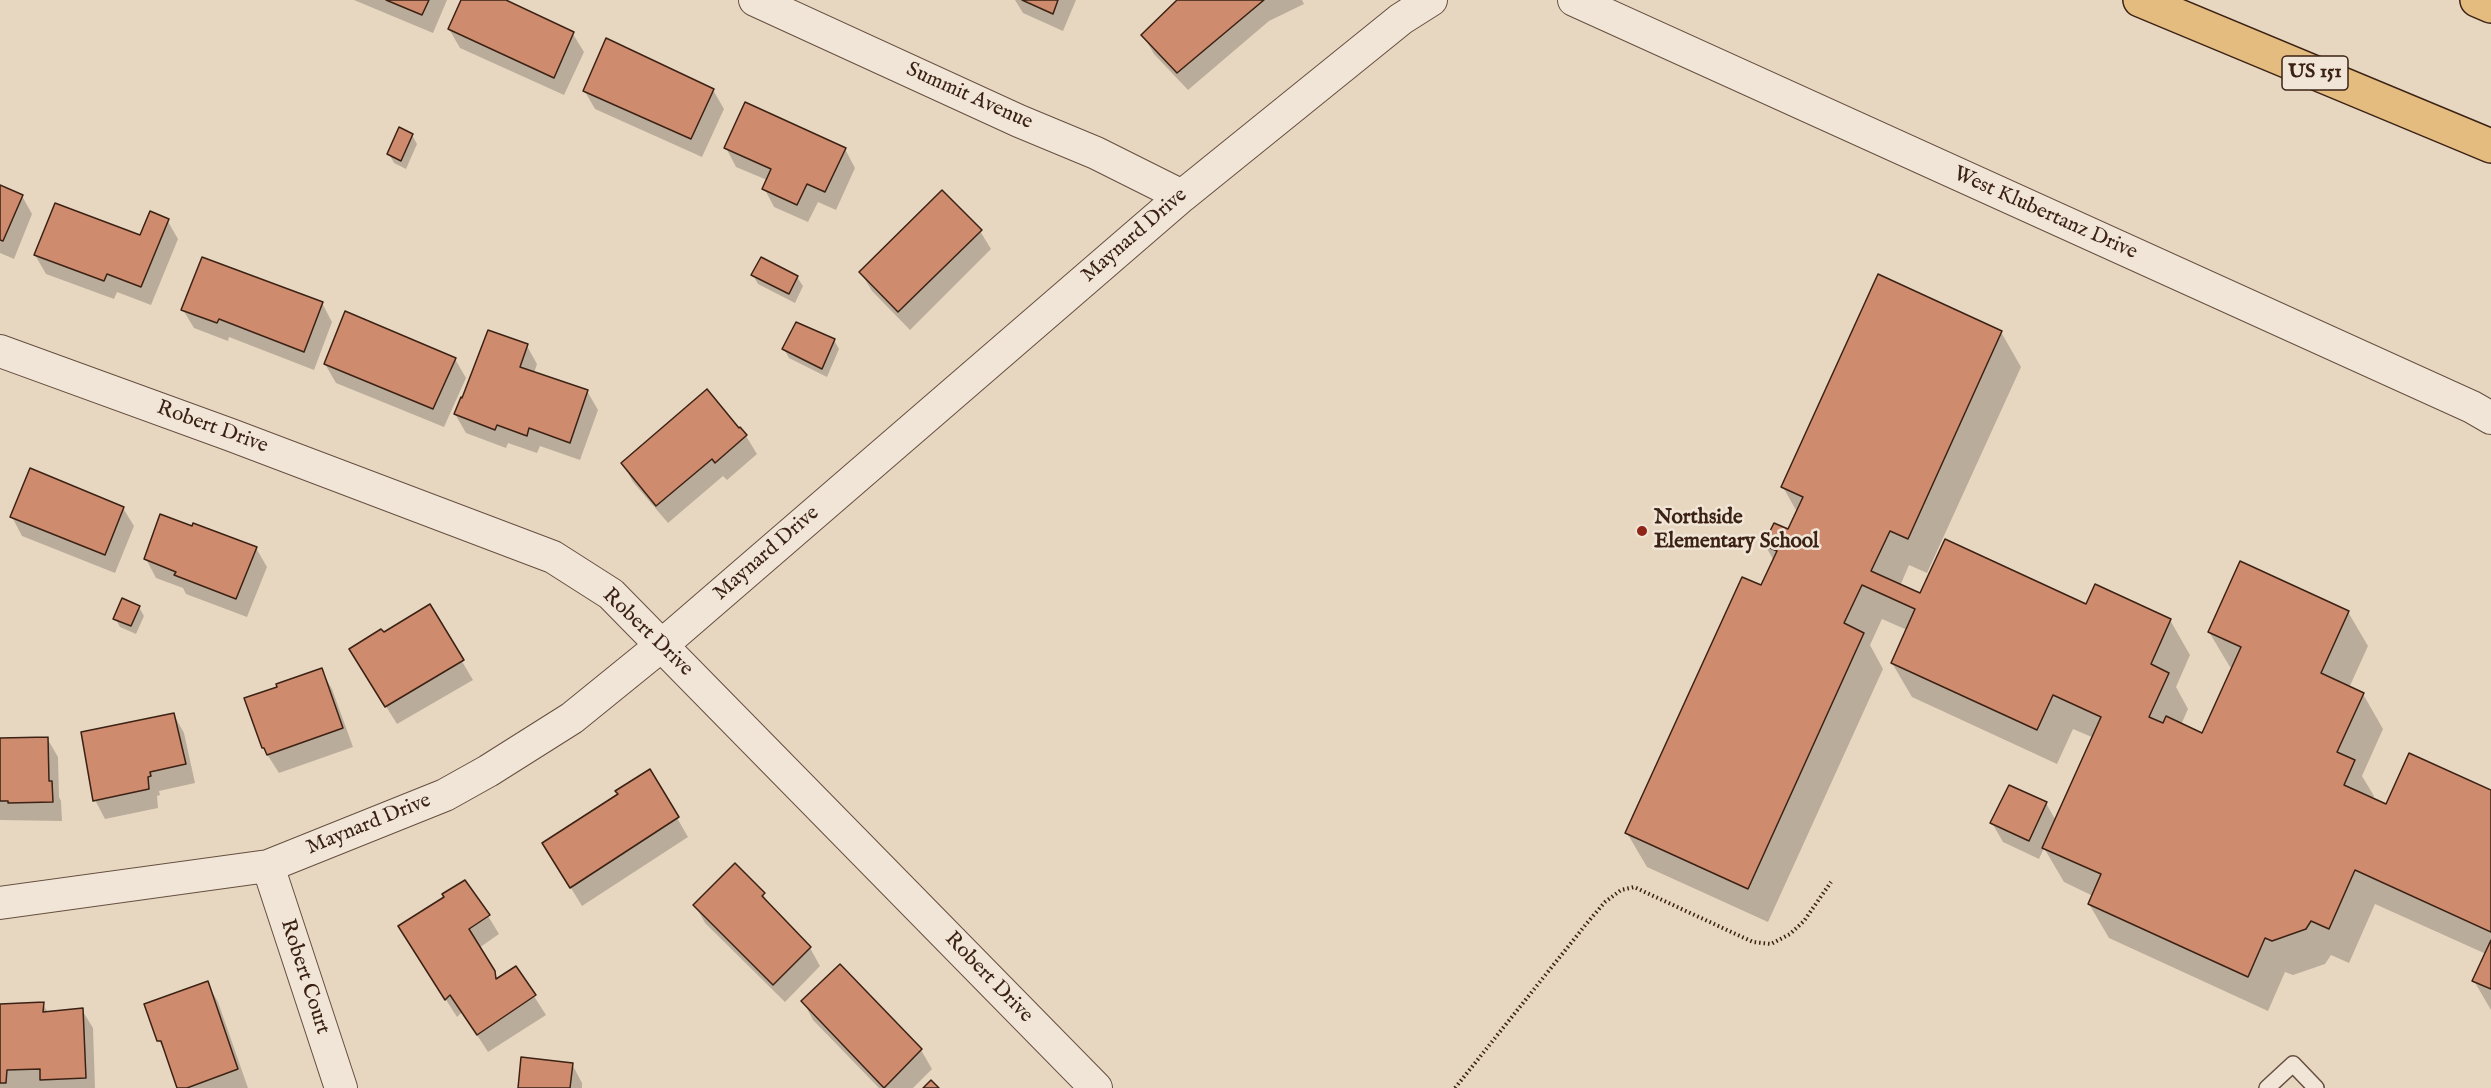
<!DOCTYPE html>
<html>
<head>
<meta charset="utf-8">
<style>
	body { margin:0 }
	canvas { display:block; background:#e8d7c0 }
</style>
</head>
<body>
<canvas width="2491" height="1088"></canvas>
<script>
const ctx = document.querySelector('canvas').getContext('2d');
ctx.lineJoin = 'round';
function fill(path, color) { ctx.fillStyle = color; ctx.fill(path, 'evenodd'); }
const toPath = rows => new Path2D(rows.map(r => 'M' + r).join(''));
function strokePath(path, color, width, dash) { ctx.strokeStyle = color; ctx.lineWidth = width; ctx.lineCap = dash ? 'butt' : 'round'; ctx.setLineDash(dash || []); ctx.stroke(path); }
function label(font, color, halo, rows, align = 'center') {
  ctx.font = font + ' "IM FELL English",serif'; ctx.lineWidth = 5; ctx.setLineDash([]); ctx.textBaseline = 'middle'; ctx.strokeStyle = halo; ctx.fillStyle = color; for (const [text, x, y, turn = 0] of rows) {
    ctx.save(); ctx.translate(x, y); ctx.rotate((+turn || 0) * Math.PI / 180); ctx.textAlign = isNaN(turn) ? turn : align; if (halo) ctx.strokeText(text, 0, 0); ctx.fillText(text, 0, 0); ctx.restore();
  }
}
fill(toPath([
	[354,0,447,0,433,33],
	[463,0,507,0,509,4,573,34,584,52,564,95,460,48,449,29],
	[1015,0,1076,0,1063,31,1023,13],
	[1179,0,1302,0,1304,4,1269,21,1188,90,1154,54,1143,35],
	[584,90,713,90,724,109,702,157,595,109],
	[412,135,417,144,406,169,394,163,389,154],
	[726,148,845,149,855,168,836,210,818,202,808,222,774,207,764,188,767,180,736,167],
	[0,186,22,196,32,214,14,259,0,253],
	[167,220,178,239,151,305,117,292,114,299,46,274,35,255,141,237],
	[980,231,991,249,910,330,872,291,861,273],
	[753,275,797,277,803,286,795,303,758,284],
	[322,303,332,322,314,370,229,337,228,341,194,328,183,310],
	[2001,332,2021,367,1927,573,1909,565,1900,586,1921,595,2087,606,2170,620,2190,655,2176,687,2188,709,2181,725,2202,735,2233,668,2230,667,2209,632,2348,612,2368,646,2349,688,2363,694,2383,729,2362,776,2374,796,2372,800,2386,806,2491,791,2491,1010,2474,981,2486,954,2375,904,2349,963,2331,955,2325,964,2293,975,2285,972,2268,1011,2109,938,2089,904,2093,896,2064,882,2044,848,2039,859,2003,842,1992,823,2046,803,2056,821,2094,738,2073,729,2057,764,1912,697,1892,663,1907,630,1882,619,1870,645,1883,669,1768,922,1647,867,1627,833,1762,587,1774,561,1765,545,1789,531,1797,512,1783,487],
	[834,340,839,349,827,377,789,358,784,349],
	[527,346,537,364,534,373,587,391,598,410,580,460,540,446,537,453,508,443,506,448,466,433,455,414],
	[455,359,466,378,444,427,336,383,325,364],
	[739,430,746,436,757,454,727,480,723,476,668,523,633,482,623,463],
	[123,508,134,526,115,573,22,536,12,517],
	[256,548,267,567,247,617,186,594,183,588,156,578,146,559],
	[429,606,473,680,397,724,362,668,384,634],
	[139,607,144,616,136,634,120,627,115,618],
	[321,670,332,689,353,747,279,773,263,748],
	[174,715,184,733,195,783,159,791,160,795,157,796,158,808,105,819,95,800],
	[47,738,58,757,59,797,61,801,62,821,0,820,0,739],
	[650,771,688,837,582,906,555,862,619,795],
	[763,894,771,907,810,948,820,966,785,1002,705,923,695,905],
	[446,897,488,916,499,934,479,948,498,980,516,968,546,1015,488,1052,462,1012,457,1017,411,945],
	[840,966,921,1050,932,1069,913,1088,879,1088,813,1020,803,1001],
	[207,983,218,1002,248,1088,179,1088,168,1057,159,1041],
	[43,1004,48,1013,82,1010,93,1028,95,1088,0,1088,0,1005],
	[572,1064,582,1083,582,1088,519,1088]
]), '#0003');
const building = toPath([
	[386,0,429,0,422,15,386,0],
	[461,0,506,0,574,32,554,78,448,29,461,0],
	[1022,0,1058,0,1053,14,1022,0],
	[1177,0,1264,0,1177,73,1141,35,1177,0],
	[606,38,714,89,691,139,583,91,606,38],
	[745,102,846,148,825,192,807,184,797,205,762,189,771,169,724,148,745,102],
	[399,127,413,134,401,161,387,154,399,127],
	[0,185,23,195,3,241,0,240,0,185],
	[942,190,982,230,898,312,859,272,942,190],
	[55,203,140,235,150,211,169,219,141,287,107,274,104,281,34,255,55,203],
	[202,257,323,302,304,352,219,319,217,323,181,310,202,257],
	[761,257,798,276,789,294,751,275,761,257],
	[1878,274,2002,331,1908,539,1890,531,1871,571,1920,593,1945,539,2086,604,2095,584,2171,619,2151,664,2169,673,2149,717,2163,723,2166,716,2202,733,2241,647,2208,632,2240,561,2349,611,2321,673,2364,693,2337,752,2355,760,2344,785,2386,804,2409,753,2491,790,2491,932,2355,870,2329,929,2311,921,2306,929,2272,941,2265,938,2248,977,2088,904,2101,874,2042,848,2101,717,2053,695,2037,730,1891,663,1915,609,1862,585,1844,623,1864,633,1748,889,1625,833,1742,577,1761,585,1777,551,1763,545,1774,523,1788,529,1803,497,1781,487,1878,274],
	[345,311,456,358,433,409,324,364,345,311],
	[796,322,835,339,822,369,782,349,796,322],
	[488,330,528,344,520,367,588,390,570,443,529,428,527,436,497,425,495,430,454,414,461,397,462,398,488,330],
	[707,389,739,428,740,427,747,435,715,463,712,459,656,506,621,463,707,389],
	[30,468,124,507,105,555,10,517,30,468],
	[160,514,192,526,193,523,257,547,236,599,174,575,176,572,144,559,160,514],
	[122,598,140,606,131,626,113,619,122,598],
	[430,604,464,660,385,707,349,649,381,629,384,632,430,604],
	[322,668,343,728,267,755,264,748,262,748,244,698,277,687,276,684,322,668],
	[174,713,186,764,150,772,151,776,148,777,149,789,93,801,81,732,174,713],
	[48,737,49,781,52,781,53,802,8,803,8,801,0,801,0,738,48,737],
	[650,769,679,817,570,888,542,843,618,794,615,791,650,769],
	[2009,785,2047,802,2029,841,1990,823,2009,785],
	[735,863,765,893,762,896,811,947,773,985,693,905,735,863],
	[465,880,490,915,469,929,495,971,496,979,516,966,536,995,477,1035,450,995,445,1000,398,926,444,897,442,894,465,880],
	[2491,940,2491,989,2472,981,2491,940],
	[840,964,922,1049,884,1088,801,1001,840,964],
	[208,981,238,1069,187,1088,177,1088,161,1041,157,1041,144,1004,208,981],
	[44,1002,43,1012,83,1008,86,1078,40,1080,40,1069,7,1070,6,1083,0,1083,0,1004,44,1002],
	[521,1057,573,1063,570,1088,518,1088,521,1057],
	[931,1080,939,1088,923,1088,931,1080]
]);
fill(building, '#cf8b6e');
strokePath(building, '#3b2215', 1.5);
const lane = toPath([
	[2267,1088,2293,1064,2316,1088]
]);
const street = toPath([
	[755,0,1019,121,1096,153,1182,196],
	[1574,0,2472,407,2491,418],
	[0,351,231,435,553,557,611,594,1096,1088],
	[268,866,341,1088],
	[0,903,268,866,445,795,488,771,572,718,662,645,1182,196,1401,19,1431,0]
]);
const highway = toPath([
	[2140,0,2491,146],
	[2477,0,2491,6]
]);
strokePath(lane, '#664f40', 18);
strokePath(street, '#664f40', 34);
strokePath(highway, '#3b2215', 36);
strokePath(toPath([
	[1455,1088,1587,923,1605,902,1621,890,1634,887,1753,942,1771,944,1790,934,1804,921,1831,882]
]), '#3b2215', 4, [1.5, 3]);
strokePath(lane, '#f0e5d6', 15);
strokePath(street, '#f0e5d6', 32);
strokePath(highway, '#e4bc80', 33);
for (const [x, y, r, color] of [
	[1642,531,6,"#8f2418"]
]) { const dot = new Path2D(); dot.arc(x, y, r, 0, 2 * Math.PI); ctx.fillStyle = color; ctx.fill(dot); strokePath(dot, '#f0e5d6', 2); }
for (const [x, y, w] of [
	[2315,73,66]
]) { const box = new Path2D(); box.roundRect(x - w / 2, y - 17, w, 34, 4.5); ctx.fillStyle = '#f0e5d6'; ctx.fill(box); strokePath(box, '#3b2215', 1.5); }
label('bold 20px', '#3b2215', null, [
	["US 151",2315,73]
]);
label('21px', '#3b2215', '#f0e5d6', [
	["Summit Avenue",969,97,24],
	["West Klubertanz Drive",2045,214,24],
	["Maynard Drive",1135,236,-41],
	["Robert Drive",212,428,20],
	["Maynard Drive",767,554,-41],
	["Robert Drive",647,633,44],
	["Maynard Drive",369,825,-22],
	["Robert Court",304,977,72],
	["Robert Drive",988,978,46]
]);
label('bold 21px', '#3b2215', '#f0e5d6', [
	["Northside",1654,519],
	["Elementary School",1654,543]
], 'left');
</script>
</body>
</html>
